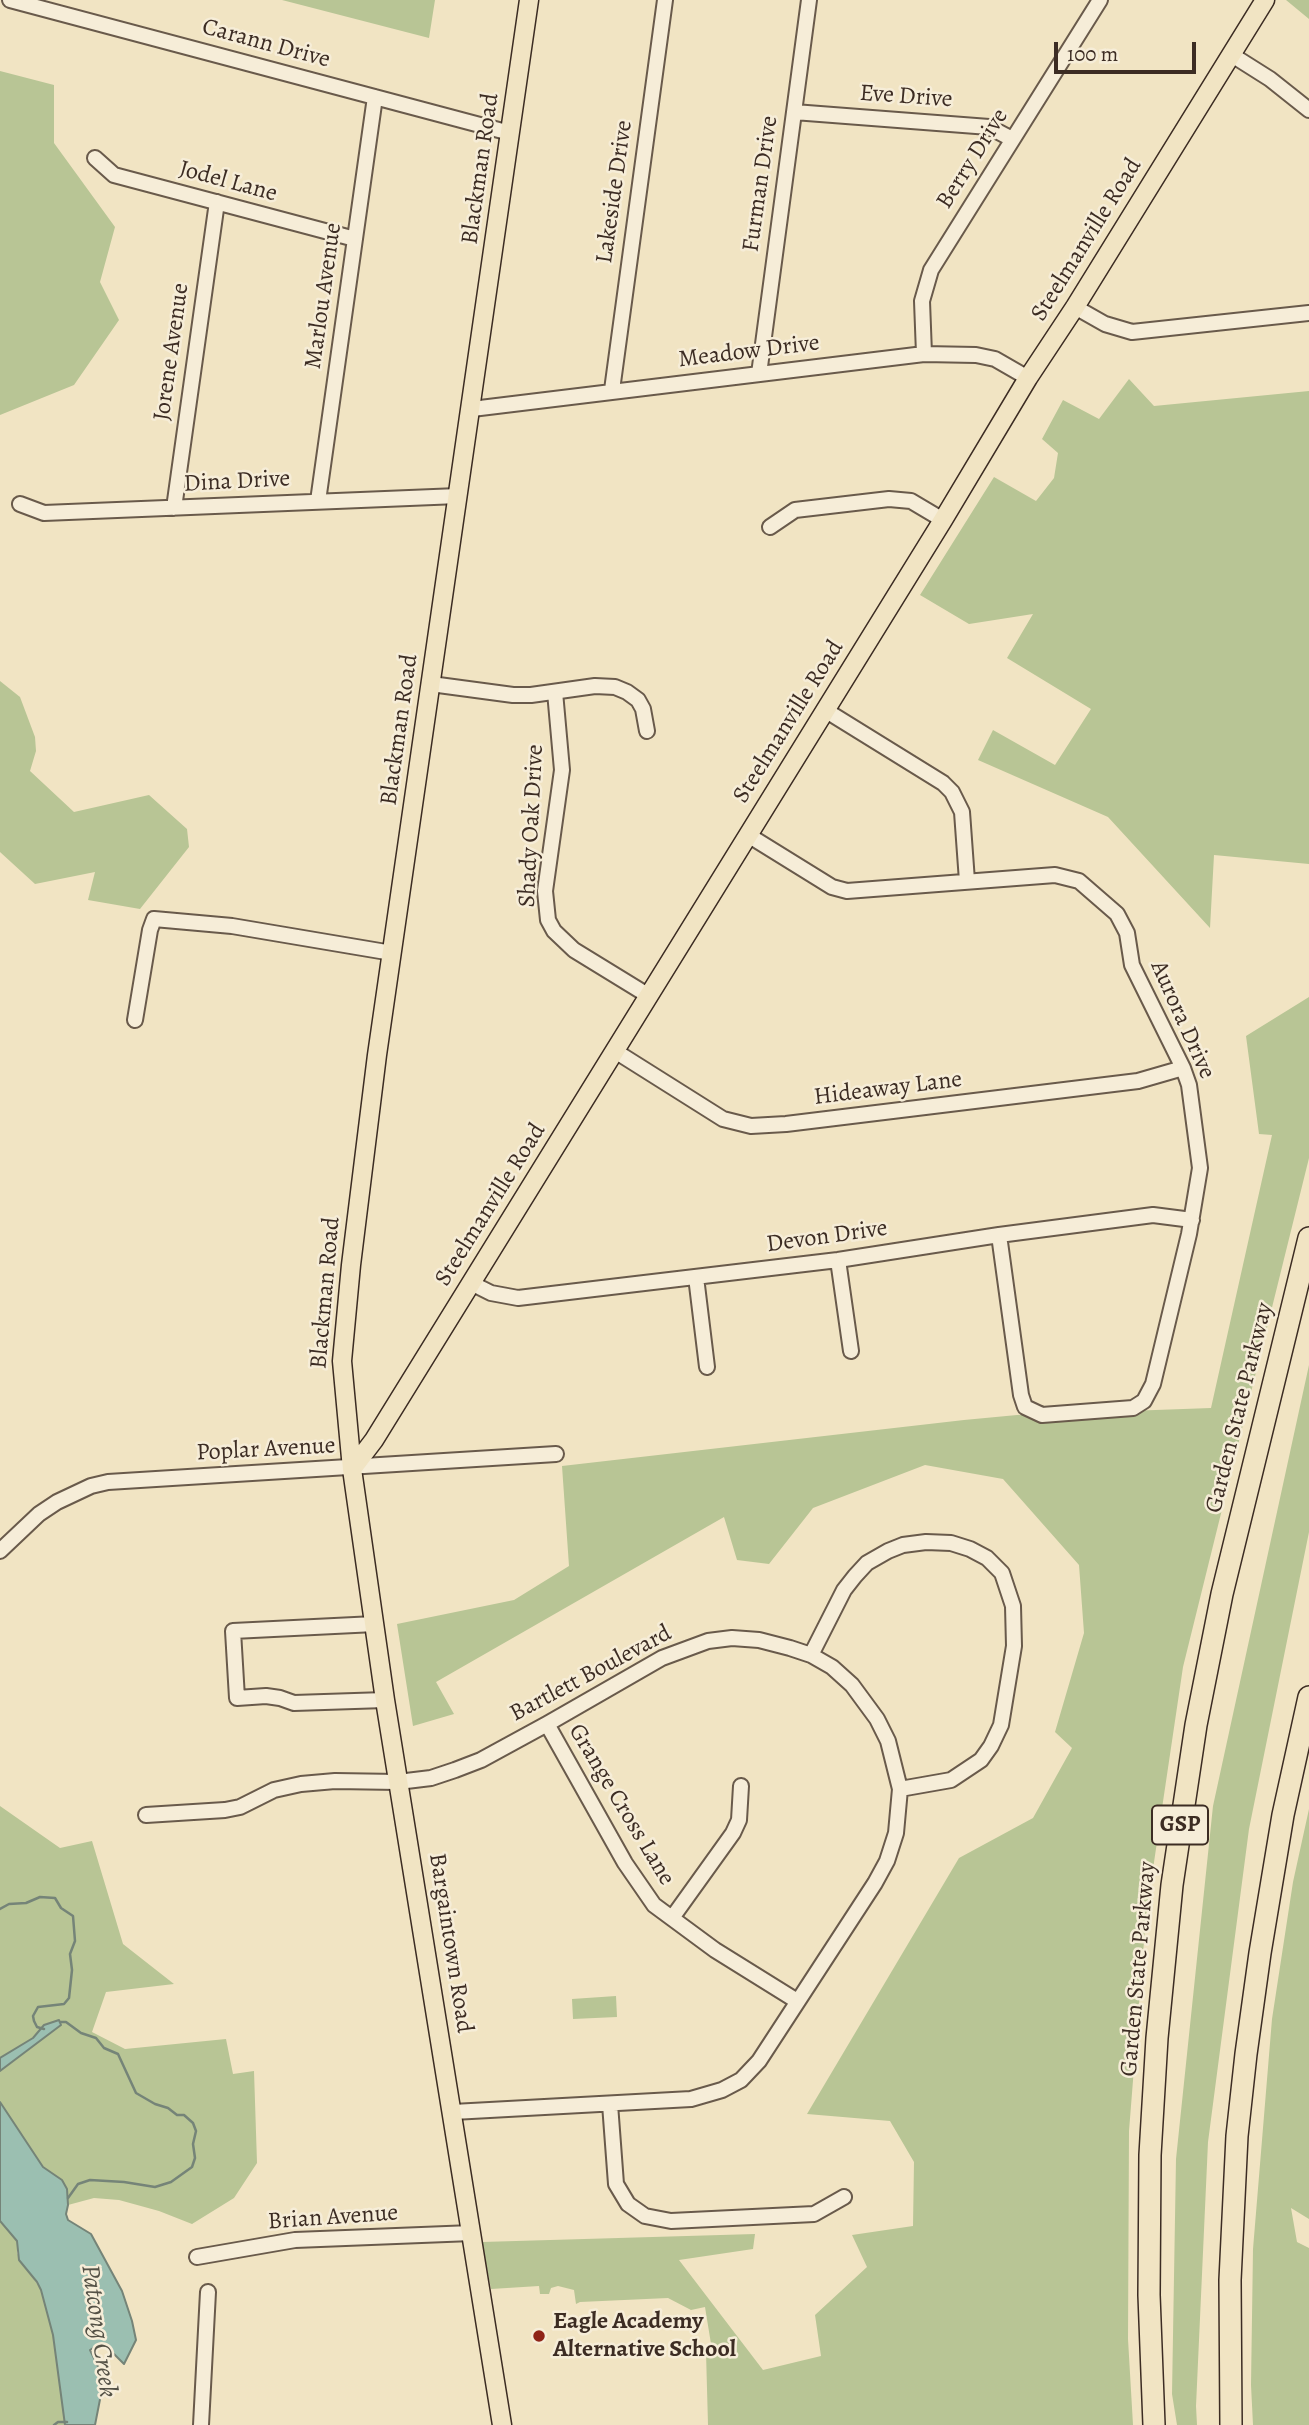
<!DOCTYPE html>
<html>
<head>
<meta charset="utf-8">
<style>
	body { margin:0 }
	#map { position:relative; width:1309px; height:2425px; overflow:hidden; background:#f1e4c3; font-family:Alegreya,serif }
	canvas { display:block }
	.scale { position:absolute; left:1054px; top:42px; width:142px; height:32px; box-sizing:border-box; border:4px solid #3c2c23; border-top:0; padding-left:9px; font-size:21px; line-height:24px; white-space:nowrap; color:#3c2c23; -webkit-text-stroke:5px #f6edd8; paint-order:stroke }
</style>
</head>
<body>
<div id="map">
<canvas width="1309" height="2425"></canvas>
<div class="scale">100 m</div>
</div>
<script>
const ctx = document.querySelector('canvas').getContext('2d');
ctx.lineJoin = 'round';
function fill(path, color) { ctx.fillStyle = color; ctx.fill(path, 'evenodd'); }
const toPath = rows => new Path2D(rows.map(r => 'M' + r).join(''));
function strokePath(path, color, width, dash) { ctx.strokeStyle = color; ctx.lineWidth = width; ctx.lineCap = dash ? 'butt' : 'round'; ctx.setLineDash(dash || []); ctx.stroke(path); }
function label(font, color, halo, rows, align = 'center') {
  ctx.font = font + ' Alegreya,serif'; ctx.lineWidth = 5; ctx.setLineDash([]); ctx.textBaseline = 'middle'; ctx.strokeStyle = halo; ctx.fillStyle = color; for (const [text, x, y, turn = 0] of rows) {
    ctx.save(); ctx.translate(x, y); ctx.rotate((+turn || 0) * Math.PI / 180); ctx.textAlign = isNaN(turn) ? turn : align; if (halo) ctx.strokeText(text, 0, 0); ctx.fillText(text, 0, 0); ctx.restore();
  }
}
fill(toPath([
	[282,0,435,0,429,38],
	[1286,0,1309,0,1309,19],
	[0,71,54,85,54,143,115,227,100,282,119,320,74,385,0,415],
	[1129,379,1154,406,1309,391,1309,864,1214,855,1210,928,1108,817,978,760,993,730,1055,765,1091,709,1007,658,1033,614,969,624,920,595,994,477,1036,501,1054,478,1058,453,1042,439,1063,400,1099,419],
	[0,681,20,697,35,737,36,751,30,771,74,812,149,795,187,829,189,847,140,909,88,900,95,872,35,884,0,852],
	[1309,997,1309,1158,1183,1667,1146,1916,1129,2131,1128,2339,1133,2425,708,2425,706,2352,712,2350,705,2307,691,2310,668,2298,580,2302,576,2304,574,2290,558,2286,551,2288,549,2294,540,2294,539,2286,491,2289,482,2242,755,2234,753,2249,679,2260,763,2370,821,2356,815,2315,867,2267,852,2235,913,2226,914,2162,890,2121,807,2114,959,1858,1033,1818,1072,1748,1055,1732,1084,1633,1079,1565,1003,1479,925,1465,813,1508,769,1564,737,1560,724,1517,436,1682,454,1714,413,1726,397,1624,514,1600,569,1566,562,1466,964,1420,1017,1415,1211,1408,1272,1135,1259,1134,1246,1036],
	[1309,1365,1309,1532,1249,1829,1208,2142,1196,2406,1197,2425,1177,2425,1172,2394,1176,2159,1213,1806],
	[0,1806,60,1848,92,1841,123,1944,174,1984,106,1992,92,2032,125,2049,226,2039,233,2074,254,2071,257,2163,234,2198,192,2224,159,2211,119,2200,94,2198,68,2205,67,2189,62,2180,43,2167,0,2102,0,2071,61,2025,47,2023,33,2038,0,2058],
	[1309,1809,1309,2219,1291,2208,1297,2242,1309,2248,1309,2425,1253,2425,1251,2385,1253,2249,1272,2019,1293,1882],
	[616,1996,617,2017,573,2019,572,1999],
	[0,2221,17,2241,17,2253,41,2290,53,2335,65,2425,0,2425]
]), '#b8c595');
const water = toPath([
	[59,2020,61,2025,0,2071,0,2058,33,2038,44,2025,59,2020],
	[0,2102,43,2167,62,2180,67,2189,68,2205,66,2214,68,2220,91,2234,122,2291,132,2321,136,2340,124,2364,108,2348,96,2346,90,2350,104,2379,95,2425,65,2425,53,2335,41,2290,37,2282,19,2260,17,2241,0,2221,0,2102]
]);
fill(water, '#9bbfb1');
strokePath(water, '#758478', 2);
strokePath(toPath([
	[0,1909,9,1904,26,1903,40,1897,55,1898,61,1908,73,1916,75,1941,70,1954,72,1970,69,1998,64,2004,38,2007,33,2016,34,2021,37,2027,44,2029],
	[60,2022,66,2022,81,2033,96,2038,104,2048,118,2054,136,2093,155,2104,168,2108,177,2115,184,2115,193,2123,196,2131,193,2144,195,2158,192,2167,171,2182,155,2187,124,2182,90,2180,78,2184,68,2198],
	[54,2425,58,2422,67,2422]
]), '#758478', 2.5);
const minor = toPath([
	[10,0,510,133],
	[1232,55,1270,79,1309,110],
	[794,112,989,127,1012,139],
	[95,158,114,175,355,239],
	[1075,307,1105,324,1132,332,1309,313],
	[924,354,922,301,931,270,1100,0],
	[759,374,809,0],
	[612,390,665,0],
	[472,409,924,354,976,355,995,359,1028,378],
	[318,501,375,97],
	[20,504,44,513,458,496],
	[174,508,217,202],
	[770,527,795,510,889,499,911,501,943,520],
	[431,684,513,695,531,695,595,686,615,687,627,692,638,700,643,709,647,731],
	[555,692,562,770,545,891,548,920,554,931,574,950,649,996],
	[825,710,943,783,952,792,962,812,967,881],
	[748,835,832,887,847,891,1055,875,1079,881,1117,914,1127,933,1132,965,1183,1068,1189,1085,1200,1168,1189,1234,1153,1384,1144,1401,1133,1408,1042,1415,1025,1407,1021,1395,999,1235],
	[135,1020,150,930,154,919,232,926,392,953],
	[615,1051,723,1119,751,1126,786,1124,1138,1081,1183,1068],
	[838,1260,851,1351],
	[696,1277,707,1367],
	[471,1283,491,1293,518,1298,838,1260,999,1235,1153,1215,1192,1220],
	[0,1551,39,1514,57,1502,91,1486,108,1482,556,1454],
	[375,1624,233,1631,237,1698,266,1696,280,1698,294,1703,385,1700],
	[811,1655,844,1590,855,1576,867,1563,888,1551,903,1545,926,1542,951,1543,970,1549,987,1558,1002,1573,1013,1606,1014,1646,1001,1725,991,1746,981,1760,951,1780,900,1789],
	[547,1724,625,1863,654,1905,715,1950,797,2001],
	[146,1815,225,1810,240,1807,274,1790,301,1784,335,1781,398,1782,431,1778,455,1770,481,1760,547,1724,662,1658,708,1641,732,1638,759,1640,790,1648,811,1655,832,1667,852,1685,877,1719,888,1741,900,1789,896,1833,887,1861,875,1883,759,2061,741,2080,722,2090,691,2099,453,2112],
	[672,1918,733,1833,739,1820,741,1786],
	[610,2104,616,2184,628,2204,645,2216,671,2221,814,2214,844,2197],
	[197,2257,295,2240,472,2233],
	[201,2425,208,2292]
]);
const major = toPath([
	[352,1469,374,1440,943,520,1028,378,1075,307,1265,0],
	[502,2425,385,1700,352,1469,342,1361,351,1265,377,1055,529,0]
]);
const highway = toPath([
	[1154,2425,1149,2295,1150,2155,1157,2038,1172,1885,1196,1725,1222,1594,1309,1238],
	[1231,2425,1230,2280,1237,2136,1246,2054,1260,1953,1283,1815,1309,1697]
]);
strokePath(minor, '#695a4b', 18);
strokePath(major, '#3c2c23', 21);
strokePath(highway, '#3c2c23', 24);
strokePath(minor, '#f6edd8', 14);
strokePath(major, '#f1e4c3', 18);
strokePath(highway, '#f1e4c3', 21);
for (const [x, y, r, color] of [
	[539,2336,7,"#8f2418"]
]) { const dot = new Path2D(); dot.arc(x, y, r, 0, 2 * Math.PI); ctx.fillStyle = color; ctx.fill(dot); strokePath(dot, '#f6edd8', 2.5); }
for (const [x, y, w] of [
	[1180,1825,56]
]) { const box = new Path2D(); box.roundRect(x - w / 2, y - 19.5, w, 39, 5); ctx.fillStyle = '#f6edd8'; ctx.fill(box); strokePath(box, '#3c2c23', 2); }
label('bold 23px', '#3c2c23', null, [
	["GSP",1180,1825]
]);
label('24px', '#3c2c23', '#f6edd8', [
	["Carann Drive",266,44,15],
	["Eve Drive",906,97,4],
	["Berry Drive",973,159,-58],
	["Blackman Road",481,169,-82],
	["Jodel Lane",228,182,15],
	["Furman Drive",761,184,-82],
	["Lakeside Drive",615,192,-82],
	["Steelmanville Road",1087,240,-58],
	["Marlou Avenue",324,296,-82],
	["Jorene Avenue",172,352,-82],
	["Meadow Drive",749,352,-7],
	["Dina Drive",237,482,-3],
	["Steelmanville Road",789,722,-58],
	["Blackman Road",400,730,-82],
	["Shady Oak Drive",532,826,-87],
	["Aurora Drive",1182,1020,66],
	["Hideaway Lane",888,1089,-7],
	["Steelmanville Road",491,1205,-58],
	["Devon Drive",827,1237,-8],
	["Blackman Road",326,1293,-85],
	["Garden State Parkway",1240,1408,-76],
	["Poplar Avenue",266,1450,-3],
	["Bartlett Boulevard",591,1674,-28],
	["Grange Cross Lane",621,1805,59],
	["Bargaintown Road",450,1943,81],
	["Garden State Parkway",1139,1969,-85],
	["Brian Avenue",333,2218,-4]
]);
label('bold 24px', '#3c2c23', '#f6edd8', [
	["Eagle Academy",553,2322],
	["Alternative School",553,2350]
], 'left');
label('italic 26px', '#545146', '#f6edd8', [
	["Patcong Creek",98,2331,82]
]);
</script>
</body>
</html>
